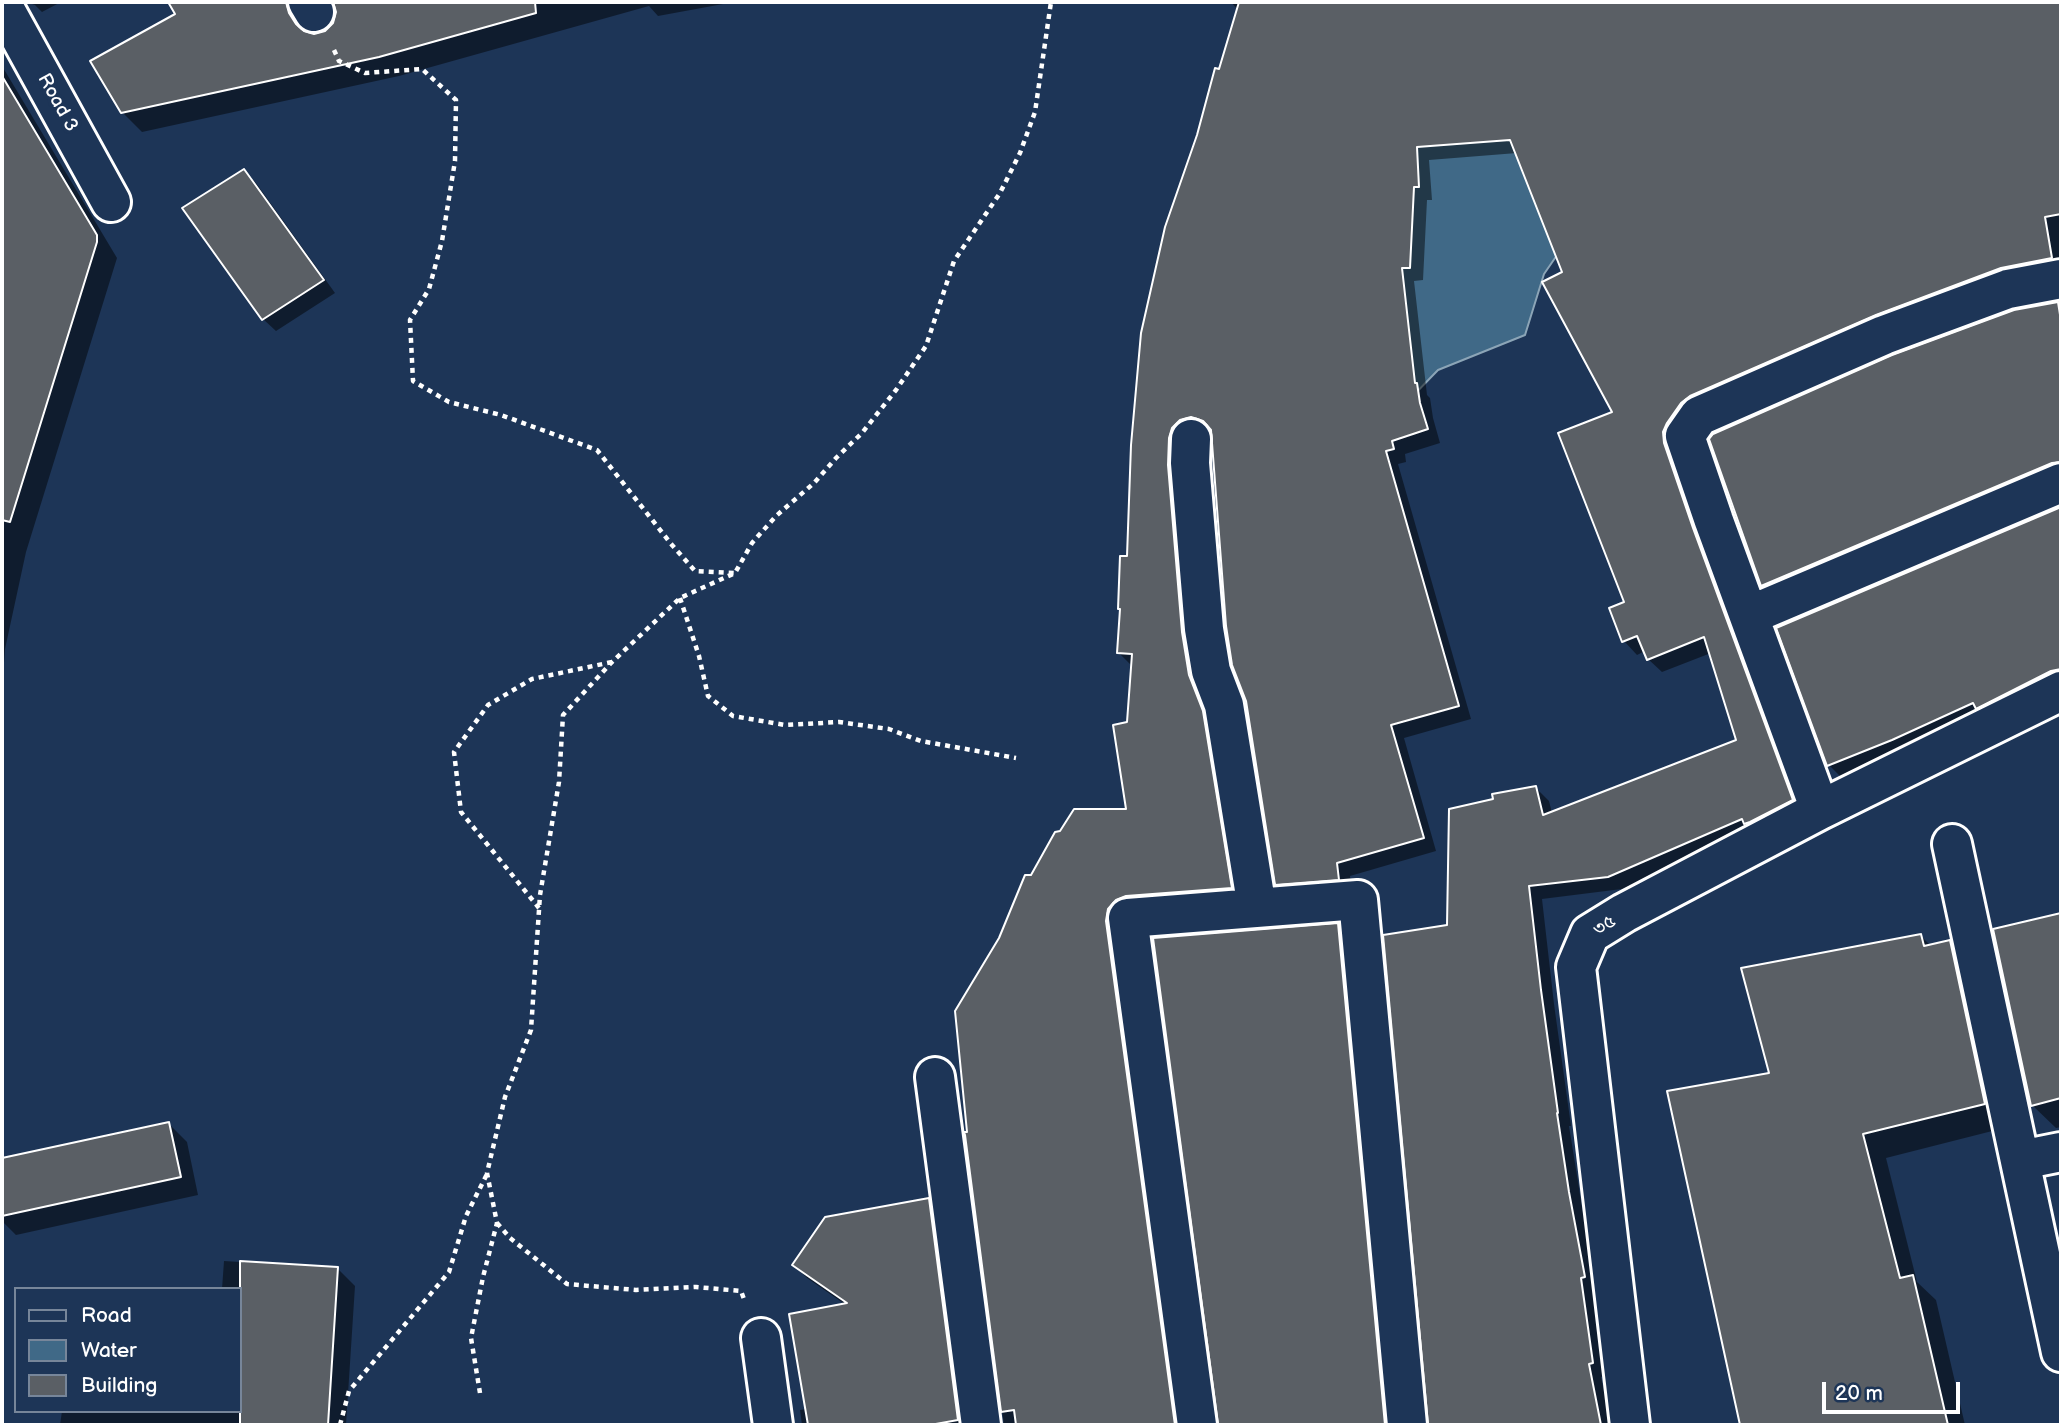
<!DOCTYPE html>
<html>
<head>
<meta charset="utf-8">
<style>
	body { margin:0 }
	#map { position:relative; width:2063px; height:1427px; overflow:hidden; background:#1d3557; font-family:"Balsamiq Sans",sans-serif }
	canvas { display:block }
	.frame { position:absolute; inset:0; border:4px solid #fff; pointer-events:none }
	.legend { position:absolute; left:14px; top:1287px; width:228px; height:126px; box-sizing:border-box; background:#1d3557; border:2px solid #77869a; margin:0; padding:9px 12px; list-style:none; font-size:21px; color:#fff }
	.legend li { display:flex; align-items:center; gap:14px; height:35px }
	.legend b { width:35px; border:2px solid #77869a }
	.scale { position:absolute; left:1822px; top:1382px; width:138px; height:32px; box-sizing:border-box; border:4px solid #fff; border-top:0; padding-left:9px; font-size:21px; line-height:24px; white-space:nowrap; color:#fff; -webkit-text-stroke:5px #1d3557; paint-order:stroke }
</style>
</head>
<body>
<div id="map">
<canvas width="2063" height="1427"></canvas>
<div class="frame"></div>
<ul class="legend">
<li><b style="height:9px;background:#1d3557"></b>Road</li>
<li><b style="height:19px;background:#406987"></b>Water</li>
<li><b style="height:19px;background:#5a5f65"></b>Building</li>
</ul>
<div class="scale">20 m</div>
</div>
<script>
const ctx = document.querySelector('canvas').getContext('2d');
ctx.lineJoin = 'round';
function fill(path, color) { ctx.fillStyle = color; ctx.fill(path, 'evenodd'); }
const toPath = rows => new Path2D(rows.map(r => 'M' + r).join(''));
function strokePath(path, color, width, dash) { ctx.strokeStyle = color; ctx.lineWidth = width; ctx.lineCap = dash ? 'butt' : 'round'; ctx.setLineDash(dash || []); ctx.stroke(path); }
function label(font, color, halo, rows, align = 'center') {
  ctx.font = font + ' "Balsamiq Sans","Noto Sans Bengali",sans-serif'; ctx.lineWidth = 7; ctx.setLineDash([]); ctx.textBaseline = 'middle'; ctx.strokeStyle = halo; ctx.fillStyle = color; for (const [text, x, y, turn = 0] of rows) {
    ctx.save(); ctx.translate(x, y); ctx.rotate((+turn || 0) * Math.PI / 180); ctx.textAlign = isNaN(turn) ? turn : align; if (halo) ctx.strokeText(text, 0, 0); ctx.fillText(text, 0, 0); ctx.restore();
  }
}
const water = toPath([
	[1373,2,1815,2,1816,12,1573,232,1544,274,1525,335,1438,370,1374,436,1389,11,1373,2]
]);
fill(water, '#406987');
strokePath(water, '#8ca5b7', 2);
fill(toPath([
	[26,2,61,2,42,12,35,5],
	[170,2,319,2,305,22,308,34,315,36,327,32,334,24,338,12,335,2,734,2,658,16,649,6,399,76,142,132,122,112,178,15],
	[1231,2,2061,2,2061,272,1694,417,1805,813,1755,832,1622,889,1542,899,1554,1004,1571,1126,1569,1126,1582,1207,1598,1290,1593,1291,1606,1376,1601,1377,1611,1425,1430,1425,1449,926,1536,788,1549,801,1552,813,1738,741,1711,653,1662,672,1648,659,1645,651,1637,655,1624,641,1626,603,1614,413,1564,273,1517,153,1429,160,1432,200,1427,200,1423,280,1414,281,1427,395,1430,398,1433,418,1440,443,1405,454,1406,462,1398,464,1471,719,1404,738,1436,851,1350,876,1352,892,1290,897,1277,884,1213,432,1206,430,1244,901,1140,909,1186,1425,1004,1425,966,1134,969,1134,1001,939,1032,876,1128,811,1129,724,1133,667,1119,653,1128,558,1220,71,1238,10],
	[2,66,117,258,26,552,5,649,2,690],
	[244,171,256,183,335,293,276,331,263,319],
	[2061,303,2061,478,1776,599,1763,585,1711,440,2014,312],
	[2061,509,2061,686,1842,778,1829,765,1779,629],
	[2061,915,2061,1127,2056,1128,2032,1105,1995,931],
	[1338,925,1351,939,1396,1425,1220,1425],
	[1921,936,1931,946,1950,942,1973,965,2008,1127,1886,1158,1917,1282,1936,1300,1965,1425,1742,1425,1669,1092,1771,1075],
	[169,1124,187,1142,198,1195,16,1235,2,1221,2,1160],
	[928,1200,942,1214,970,1425,802,1425,800,1410,807,1409,846,1305,807,1278,794,1265],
	[224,1261,337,1268,355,1286,346,1425,60,1425,62,1411,240,1411,240,1289,222,1289]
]), '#0007');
const building = toPath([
	[168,2,286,2,289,13,296,24,304,31,314,34,325,31,333,23,336,12,333,2,535,2,536,13,379,57,121,113,90,61,175,14,168,2],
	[1239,2,2061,2,2061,214,2045,217,2052,258,2001,268,1876,315,1690,396,1681,403,1667,423,1663,432,1664,443,1693,528,1793,800,1750,822,1744,824,1742,819,1608,877,1529,886,1541,990,1558,1113,1557,1113,1569,1192,1585,1277,1581,1278,1593,1363,1589,1364,1601,1425,1428,1425,1383,935,1447,925,1449,809,1493,799,1492,794,1536,786,1543,815,1736,740,1704,637,1647,660,1637,636,1622,642,1609,608,1624,602,1558,433,1612,412,1542,282,1562,272,1510,140,1417,147,1419,187,1414,187,1410,268,1402,268,1415,383,1417,383,1420,403,1428,429,1392,441,1394,449,1386,451,1459,706,1391,725,1424,838,1337,863,1339,880,1275,885,1246,701,1232,665,1226,626,1211,430,1203,421,1191,417,1180,420,1172,428,1169,438,1168,465,1182,632,1189,675,1203,711,1232,888,1126,896,1116,900,1108,909,1106,921,1175,1425,1016,1425,1014,1410,1001,1412,965,1135,964,1132,967,1132,955,1011,999,938,1025,875,1031,875,1055,832,1060,831,1074,809,1126,809,1113,725,1127,722,1132,654,1117,653,1120,609,1118,609,1120,556,1127,556,1131,445,1141,333,1165,227,1197,135,1215,68,1219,69,1239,2],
	[2,76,97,235,97,242,10,522,2,520,2,76],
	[244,169,324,280,262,320,182,208,244,169],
	[2058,302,2061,321,2061,462,2052,463,1761,586,1709,439,1713,434,1892,355,2014,310,2058,302],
	[2061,507,2061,669,2051,671,1976,709,1973,703,1892,740,1827,766,1776,628,2061,507],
	[2061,913,2061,1098,2031,1106,1993,929,2061,913],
	[1338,923,1385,1425,1218,1425,1153,938,1338,923],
	[1921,934,1924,946,1950,940,1985,1104,1863,1134,1900,1278,1913,1275,1948,1425,1740,1425,1667,1091,1769,1073,1741,968,1921,934],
	[169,1122,181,1177,2,1216,2,1158,169,1122],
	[929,1198,958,1420,930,1425,808,1425,789,1314,847,1303,792,1265,825,1217,929,1198],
	[240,1261,338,1267,328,1425,240,1425,240,1261]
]);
fill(building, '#5a5f65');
strokePath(building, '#fff', 2);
const minor = toPath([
	[308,2,314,12],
	[2,4,111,202],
	[1191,439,1190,463,1204,629,1211,671,1224,705,1257,908],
	[1750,615,2061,483],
	[1820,810,1714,521,1685,436,1699,416,1884,335,2008,289,2061,279],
	[1952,844,2061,1352],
	[935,1077,981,1425],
	[2021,1160,2061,1152],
	[761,1338,773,1425],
	[1197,1425,1128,918,1358,900,1407,1425],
	[1630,1425,1576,967,1590,934,1624,913,1820,810,2061,691]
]);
strokePath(minor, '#fff', 44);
strokePath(toPath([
	[334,50,339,61,365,73,422,69,456,100,455,161,442,241,429,289,410,320,413,381,449,402,501,415,597,450,672,545,695,571,734,573],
	[680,598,699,656,708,696,733,716,785,725,839,722,889,729,921,741,1016,758],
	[539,908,461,812,454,752,488,705,532,679,612,662],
	[497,1223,510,1238,567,1284,636,1290,696,1287,741,1291,744,1299],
	[480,1393,471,1338,483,1277,497,1223,487,1173,505,1097,531,1030,540,895,559,782,563,715,612,662,680,598,735,573,752,543,776,516,814,483,836,458,862,433,896,390,926,346,954,261,1000,193,1020,153,1035,112,1051,2],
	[340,1425,349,1391,449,1272,466,1216,487,1174]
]), '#fff', 4.5, [5, 5]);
strokePath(minor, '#1d3557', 38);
label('19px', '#fff', '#1d3557', [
	["Road 3",57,103,61],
	["৩৫",1605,926,-34]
]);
</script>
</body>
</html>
